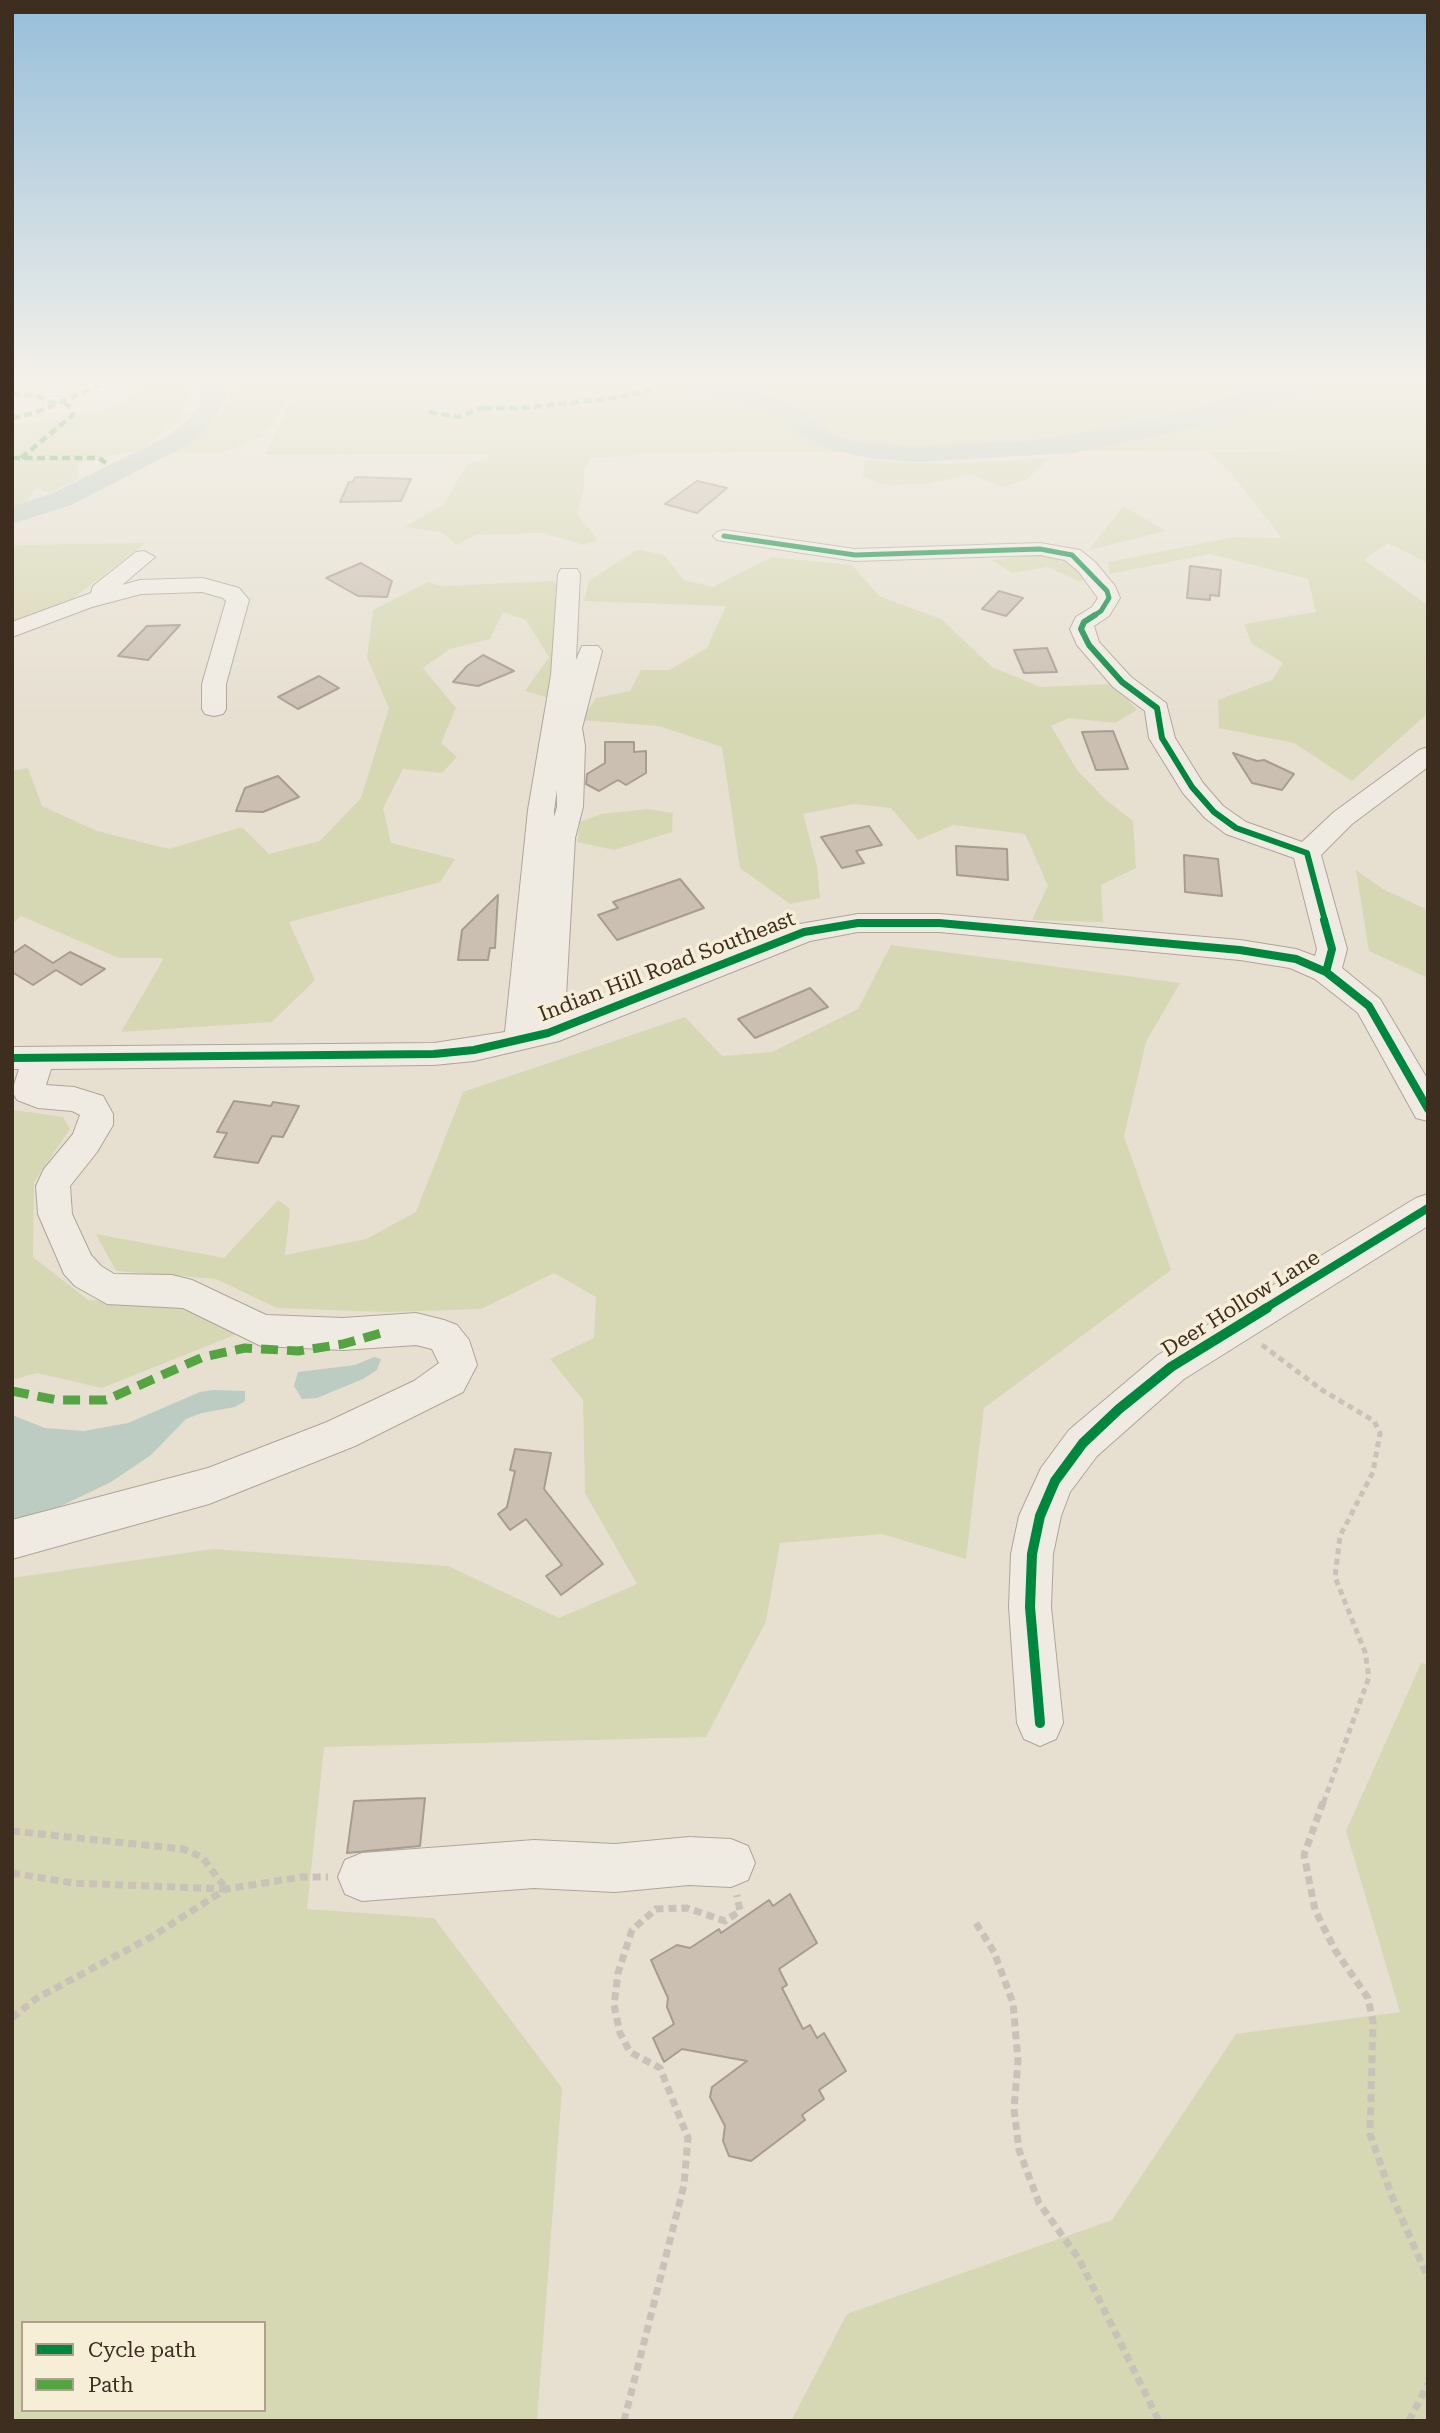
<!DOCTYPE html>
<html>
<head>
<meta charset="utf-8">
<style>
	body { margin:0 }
	#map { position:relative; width:1440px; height:2433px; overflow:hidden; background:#e7e0d1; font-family:"Roboto Serif",serif }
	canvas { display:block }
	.frame { position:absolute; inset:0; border:14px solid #3d2e20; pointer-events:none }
	.legend { position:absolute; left:21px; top:2321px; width:245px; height:91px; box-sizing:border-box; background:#f7eed8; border:2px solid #ada18e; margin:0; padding:9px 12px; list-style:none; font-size:21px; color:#3d2e20 }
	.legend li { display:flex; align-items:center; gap:14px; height:35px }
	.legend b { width:35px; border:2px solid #ada18e }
</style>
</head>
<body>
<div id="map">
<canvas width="1440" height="2433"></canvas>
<div class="frame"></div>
<ul class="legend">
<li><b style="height:9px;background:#00873e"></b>Cycle path</li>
<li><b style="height:9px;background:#54a441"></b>Path</li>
</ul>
</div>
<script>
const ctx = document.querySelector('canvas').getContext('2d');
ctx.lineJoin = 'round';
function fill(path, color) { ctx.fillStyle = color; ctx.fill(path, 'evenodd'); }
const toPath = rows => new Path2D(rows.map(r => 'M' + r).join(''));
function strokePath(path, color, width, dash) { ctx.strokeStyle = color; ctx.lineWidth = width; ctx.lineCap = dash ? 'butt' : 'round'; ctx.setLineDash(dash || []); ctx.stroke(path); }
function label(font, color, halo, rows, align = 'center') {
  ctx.font = font + ' "Roboto Serif",serif'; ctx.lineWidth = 7; ctx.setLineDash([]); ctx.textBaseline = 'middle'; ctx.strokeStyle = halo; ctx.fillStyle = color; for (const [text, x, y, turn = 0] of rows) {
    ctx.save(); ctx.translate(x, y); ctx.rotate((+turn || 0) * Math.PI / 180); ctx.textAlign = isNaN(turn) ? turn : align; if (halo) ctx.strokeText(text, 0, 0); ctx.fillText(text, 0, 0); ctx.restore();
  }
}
fill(toPath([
	[12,377,70,377,35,392,12,391],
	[144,377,196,377,179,421,140,450,78,463,78,479,49,493,36,488,12,525,12,425,98,412,135,396],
	[230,377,1428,377,1428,563,1388,543,1364,560,1428,605,1428,713,1352,781,1294,743,1219,728,1218,700,1272,680,1283,663,1252,644,1244,624,1316,612,1308,579,1209,554,1110,574,1108,562,1234,537,1282,538,1229,471,1208,452,1313,450,638,453,639,455,591,458,584,470,584,488,577,514,598,540,584,545,545,533,476,535,457,545,441,532,404,527,443,505,467,464,489,458,487,454,265,455,293,394,263,436,223,453,173,453,228,405,233,388],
	[1050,458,1027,479,1002,487,971,474,929,484,883,485,862,476,865,461,946,464],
	[1123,506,1166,531,1089,550],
	[146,543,64,605,12,622,12,545],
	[638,549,664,555,684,580,713,587,772,557,852,565,879,596,941,619,992,667,1040,687,1114,684,1137,710,1115,723,1069,718,1051,726,1077,770,1106,800,1133,821,1136,868,1101,885,1103,922,1032,920,1048,886,1025,834,953,825,918,840,891,808,854,804,803,814,817,866,820,898,790,904,740,868,722,747,659,726,581,720,596,698,630,691,641,670,669,670,707,648,726,606,584,601,589,581],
	[1047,553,1068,558,1087,576,1080,582,1048,567,1012,573,992,560],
	[554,581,563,596,553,699,525,691,549,657,526,620,503,612,490,639,450,649,423,668,456,708,441,743,457,757,442,773,403,769,383,808,391,843,455,859,440,882,289,922,315,980,272,1022,121,1032,164,958,119,958,21,916,12,924,12,771,28,768,42,806,97,831,169,849,242,827,269,854,320,841,361,798,389,708,367,658,373,610,428,582,442,586],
	[648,809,673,813,672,832,614,850,577,842,580,822,601,814],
	[1356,870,1383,889,1428,910,1428,978,1369,951],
	[891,945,1180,983,1146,1042,1124,1136,1171,1270,984,1408,966,1559,882,1534,780,1543,766,1621,706,1737,324,1747,307,1909,434,1918,562,2088,537,2421,12,2421,12,1578,213,1549,448,1566,559,1618,637,1584,585,1493,583,1400,550,1359,594,1338,596,1297,554,1273,481,1309,386,1312,277,1308,216,1279,116,1271,96,1234,224,1258,278,1200,290,1209,285,1255,366,1239,416,1212,463,1092,685,1017,722,1056,772,1052,858,1009],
	[23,2323,264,2323,264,2410,23,2410],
	[14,1110,63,1117,70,1129,34,1182,33,1257,88,1300,171,1304,237,1334,102,1388,37,1373,12,1380],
	[1421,1663,1428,1665,1428,2421,791,2421,847,2314,1112,2220,1236,2034,1400,2012,1346,1831]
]), '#d6d7b3');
fill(toPath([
	[645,377,699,377,747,389,782,400,813,417,830,434,860,443,918,446,1028,441,1080,433,1183,411,1295,377,1347,377,1225,421,1073,453,917,462,868,458,828,449,800,436,781,417,754,406],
	[374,1357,381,1359,377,1370,363,1379,317,1398,302,1399,294,1386,298,1372,355,1365],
	[213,1390,245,1391,245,1401,235,1407,202,1413,186,1419,151,1455,111,1482,61,1506,33,1517,12,1519,12,1415,45,1428,84,1431,128,1423,200,1392]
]), '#bcccc2');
fill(toPath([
	[202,377,226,377,225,402,207,429,188,445,71,505,12,524,12,507,53,493,170,435,189,419,201,402,202,377]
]), '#bcccc2');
const building = toPath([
	[355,477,411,479,401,501,340,502,349,482,353,482,355,477],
	[697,481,727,488,697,513,665,504,697,481],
	[361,563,392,581,387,597,358,596,326,578,361,563],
	[1190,566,1221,570,1219,596,1210,595,1210,600,1187,598,1190,566],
	[999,591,1023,598,1006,616,982,609,999,591],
	[180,625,148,660,118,656,147,626,180,625],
	[1047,648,1057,672,1024,673,1014,650,1047,648],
	[483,655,514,671,478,686,453,682,467,666,483,655],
	[319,676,339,688,298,709,278,697,319,676],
	[1113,731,1128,769,1096,770,1082,732,1113,731],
	[605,742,634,742,634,752,646,751,646,773,626,785,618,780,599,791,586,784,587,774,605,763,605,742],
	[1233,753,1257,761,1264,760,1294,774,1282,790,1252,783,1233,753],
	[278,776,299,797,263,812,236,811,245,788,278,776],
	[869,826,882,845,856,851,864,863,842,868,821,837,869,826],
	[956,846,1007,849,1008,880,957,875,956,846],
	[1184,855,1218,859,1222,896,1185,892,1184,855],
	[680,879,704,908,617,940,598,915,618,908,613,902,680,879],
	[498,895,495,948,490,948,488,960,458,960,462,930,498,895],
	[25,945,53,963,70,952,105,969,81,985,56,970,33,985,12,972,12,954,25,945],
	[810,988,828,1007,755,1038,738,1019,810,988],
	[234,1101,271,1106,273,1102,299,1106,283,1137,272,1136,258,1163,214,1157,227,1133,217,1132,234,1101],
	[515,1449,551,1453,544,1489,603,1564,561,1595,546,1576,562,1565,526,1519,510,1530,498,1514,507,1507,515,1471,510,1470,515,1449],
	[425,1798,420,1846,347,1853,354,1801,425,1798],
	[790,1894,817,1943,779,1969,787,1985,782,1988,803,2029,810,2025,817,2038,824,2033,846,2071,819,2090,824,2099,802,2115,805,2120,751,2161,729,2156,723,2141,725,2126,710,2097,712,2087,747,2061,682,2049,664,2062,653,2038,674,2024,667,2007,668,1998,651,1960,677,1945,690,1948,719,1929,721,1933,769,1900,773,1906,790,1894]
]);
fill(building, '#cbbfb2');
strokePath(building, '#a89c90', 2);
const minor = toPath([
	[724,530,855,549,1040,543,1080,550,1095,562,1115,586,1120,598,1109,616,1094,626,1099,642,1131,677,1166,703,1175,738,1203,783,1223,806,1246,822,1302,842,1334,812,1419,750,1428,747,1428,767,1352,824,1321,855,1347,949,1342,968,1380,999,1428,1080,1428,1121,1416,1118,1358,1013,1315,979,1290,968,1240,960,939,932,858,932,810,941,559,1041,474,1061,434,1065,51,1069,46,1085,74,1087,103,1096,113,1114,113,1125,97,1152,70,1186,72,1214,91,1255,101,1266,114,1274,172,1275,192,1280,266,1315,343,1318,416,1313,444,1320,457,1325,469,1340,477,1365,463,1392,355,1446,209,1504,12,1559,12,1520,208,1468,327,1422,414,1381,439,1363,432,1349,416,1345,343,1350,261,1346,183,1308,107,1304,75,1286,64,1274,38,1214,36,1186,44,1169,73,1134,80,1115,72,1111,38,1108,17,1100,12,1091,19,1069,12,1069,12,1047,434,1043,505,1032,528,810,551,675,558,574,561,569,577,569,580,574,576,660,582,646,598,646,602,651,582,728,585,746,583,807,575,838,565,1014,794,925,858,914,939,914,1240,940,1296,949,1315,956,1317,949,1294,858,1226,834,1205,818,1183,793,1149,738,1145,711,1113,687,1077,645,1070,629,1076,617,1092,607,1098,598,1079,572,1065,560,1040,555,855,561,717,540,713,536,717,532,724,530],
	[557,790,557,807,554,817,554,810,557,790],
	[144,551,155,557,122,585,140,580,203,578,239,588,249,600,226,684,226,709,223,714,214,716,205,714,202,709,202,684,226,601,223,598,202,592,141,594,92,607,12,637,12,622,91,593,93,586,136,552,144,551],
	[1428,1194,1428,1226,1184,1379,1097,1456,1070,1492,1061,1516,1053,1554,1051,1607,1063,1723,1056,1739,1040,1746,1024,1739,1017,1723,1009,1607,1011,1554,1019,1516,1041,1468,1069,1430,1158,1355,1416,1198,1428,1194],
	[689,1837,731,1839,748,1846,755,1863,748,1880,731,1887,689,1885,615,1892,534,1888,362,1901,345,1894,338,1877,345,1860,362,1853,534,1840,615,1844,689,1837]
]);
strokePath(minor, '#ada599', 2);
strokePath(toPath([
	[1262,1345,1322,1390,1374,1421,1380,1433,1373,1472,1340,1536,1335,1577,1365,1652,1369,1677,1323,1804]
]), '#c8c2b9', 5, [6, 4.5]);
strokePath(toPath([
	[1323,1802,1304,1855,1315,1910,1335,1950,1368,1998,1373,2022,1370,2134,1391,2194,1428,2278],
	[12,1831,183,1849,202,1857,226,1889],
	[12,1873,73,1883,226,1889],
	[976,1923,994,1952,1013,2003,1018,2061,1014,2109,1019,2150,1039,2203,1079,2259,1159,2421],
	[12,2018,37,1998,153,1936,226,1889,302,1877,328,1877],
	[624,2421,684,2185,688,2138,660,2068,630,2052,620,2033,614,2005,618,1973,632,1930,656,1909,687,1908,725,1921,740,1911,737,1895],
	[1409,2421,1428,2384]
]), '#c8c2b9', 7, [8, 5]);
fill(minor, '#efebe3');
strokePath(toPath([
	[450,381,461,377],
	[1084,385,1086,377],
	[12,394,37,396,57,404],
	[484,408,524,408,613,398,647,391,670,377],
	[429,412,458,417,485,407],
	[12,418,34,413,121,377],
	[12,458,99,458,106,463],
	[21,458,73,415,71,408,63,402]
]), '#54a441', 4.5, [8, 4.5]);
strokePath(toPath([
	[12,1391,57,1400,106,1400,203,1357,245,1348,298,1351,343,1344,385,1332]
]), '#54a441', 9, [17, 9]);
strokePath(toPath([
	[724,536,855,555,1040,549,1072,555,1107,591,1109,598,1101,611,1092,617]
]), '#00873e', 5);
strokePath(toPath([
	[1095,615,1084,622,1081,629,1089,645,1122,682,1157,708,1162,738,1192,787,1214,812,1236,828,1307,853,1325,921]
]), '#00873e', 6);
strokePath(toPath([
	[1324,920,1332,949,1326,972],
	[12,1058,434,1054,474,1050,548,1033,804,932,858,923,939,923,1240,950,1296,959,1326,972,1369,1006,1428,1109],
	[1264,1309,1428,1208]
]), '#00873e', 8);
strokePath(toPath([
	[1040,1723,1030,1607,1032,1554,1040,1516,1055,1481,1083,1443,1119,1409,1171,1367,1267,1308]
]), '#00873e', 10);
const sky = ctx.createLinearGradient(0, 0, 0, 718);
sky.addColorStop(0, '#96bed9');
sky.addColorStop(0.53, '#f4f1ea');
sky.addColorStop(1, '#f4f1ea00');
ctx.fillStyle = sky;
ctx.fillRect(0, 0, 1440, 718);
label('21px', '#3d2e20', '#f7eed8', [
	["Indian Hill Road Southeast",667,967,-21],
	["Deer Hollow Lane",1241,1304,-32]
]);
</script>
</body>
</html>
